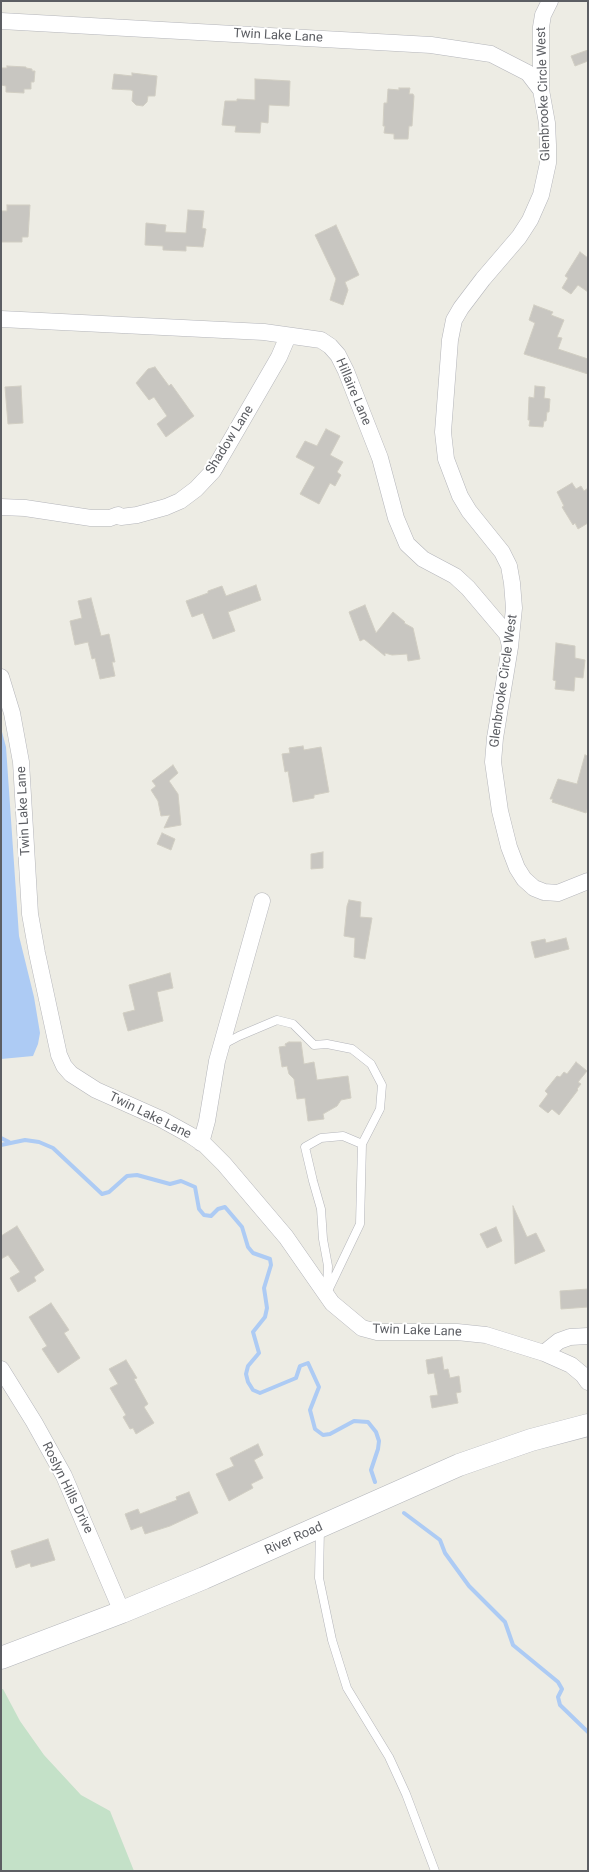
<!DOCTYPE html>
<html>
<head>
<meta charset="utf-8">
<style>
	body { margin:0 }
	#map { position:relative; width:589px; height:1872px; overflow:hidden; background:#edece4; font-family:Roboto,sans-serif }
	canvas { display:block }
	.frame { position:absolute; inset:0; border:2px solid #5c5e63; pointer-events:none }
</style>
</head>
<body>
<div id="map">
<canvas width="589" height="1872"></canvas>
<div class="frame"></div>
</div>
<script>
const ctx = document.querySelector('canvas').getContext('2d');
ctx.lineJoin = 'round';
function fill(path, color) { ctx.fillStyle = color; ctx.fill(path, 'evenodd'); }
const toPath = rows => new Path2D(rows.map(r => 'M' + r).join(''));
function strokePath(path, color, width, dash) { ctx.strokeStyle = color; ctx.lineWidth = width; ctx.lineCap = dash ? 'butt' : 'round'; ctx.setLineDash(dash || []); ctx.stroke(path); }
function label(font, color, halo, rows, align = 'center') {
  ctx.font = font + ' Roboto,sans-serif'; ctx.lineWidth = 4; ctx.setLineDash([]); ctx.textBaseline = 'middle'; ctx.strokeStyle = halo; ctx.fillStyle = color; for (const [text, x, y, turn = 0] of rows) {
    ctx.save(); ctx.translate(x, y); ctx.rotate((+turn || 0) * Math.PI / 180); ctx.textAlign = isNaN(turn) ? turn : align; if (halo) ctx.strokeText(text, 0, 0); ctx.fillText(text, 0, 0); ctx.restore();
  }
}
fill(toPath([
	[1,1689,3,1689,20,1721,44,1755,81,1795,110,1811,134,1871,1,1871]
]), '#c4e1c8');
fill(toPath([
	[1,728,6,747,19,936,34,997,40,1033,38,1044,33,1056,1,1059]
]), '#adcbf4');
strokePath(toPath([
	[1,1138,9,1142],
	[1,1145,25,1140,39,1142,53,1148,102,1194,109,1192,127,1176,137,1175,170,1184,181,1181,195,1187,199,1209,204,1215,211,1216,218,1209,225,1207,242,1227,248,1247,253,1253,270,1259,271,1265,264,1288,267,1308,265,1317,253,1332,259,1353,248,1366,246,1374,248,1382,253,1390,260,1393,296,1378,300,1366,308,1363,319,1387,310,1410,315,1429,323,1435,330,1434,354,1421,368,1422,376,1432,379,1441,378,1449,371,1470,375,1482],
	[404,1513,440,1540,445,1553,469,1586,505,1622,513,1645,558,1682,562,1689,558,1697,560,1705,588,1732]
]), '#adcbf4', 4);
const building = toPath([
	[588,50,588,61,575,66,571,56,588,50],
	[7,66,26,67,26,68,32,69,32,71,35,71,34,82,31,82,31,89,24,89,24,93,6,92,6,86,1,85,1,68,7,68,7,66],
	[132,73,157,76,155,96,148,96,147,102,143,106,136,105,132,101,133,91,131,90,112,89,114,74,132,76,132,73],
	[255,79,290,81,289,106,269,105,268,123,261,122,260,133,235,132,236,126,222,125,225,101,237,101,237,99,255,100,255,79],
	[399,88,410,88,409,94,413,94,414,96,412,126,409,126,408,139,394,139,394,134,384,133,385,126,383,126,384,103,387,103,388,89,399,90,399,88],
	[7,205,30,205,28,237,22,237,22,242,1,242,1,211,7,211,7,205],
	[188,210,204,211,202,228,206,229,203,247,186,246,186,251,163,250,163,246,145,245,146,223,166,225,165,232,186,233,188,210],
	[336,225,359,275,345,282,348,290,343,305,330,300,336,279,315,235,336,225],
	[580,252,588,258,588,292,578,285,571,294,562,288,568,278,565,276,580,252],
	[534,305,553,312,551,315,564,320,557,337,562,338,558,349,588,359,588,374,524,354,535,323,529,320,534,305],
	[155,367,169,386,171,384,194,416,166,437,157,424,167,416,154,397,149,400,136,383,148,369,155,367],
	[21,386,23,423,8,424,5,387,21,386],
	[535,386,545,387,544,398,550,399,549,412,547,412,546,421,544,421,543,427,529,426,530,420,528,420,529,397,534,398,535,386],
	[326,429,340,436,330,455,343,462,337,472,341,475,335,486,330,483,319,504,300,494,315,467,296,457,305,441,317,446,326,429],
	[572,483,576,489,581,486,584,491,588,488,588,523,578,529,575,523,573,525,562,507,564,506,557,492,572,483],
	[256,585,261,600,228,612,235,631,213,639,203,613,192,617,186,601,208,593,208,591,222,586,226,596,256,585],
	[91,598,101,636,109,634,115,662,112,662,115,676,100,679,95,658,92,659,88,642,75,645,70,621,82,618,78,601,91,598],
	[365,605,376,633,393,612,405,622,404,623,413,628,420,659,408,661,407,654,392,655,385,653,385,656,364,639,360,641,349,612,365,605],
	[556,643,575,646,575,658,585,660,583,678,575,677,574,691,555,689,556,681,553,680,556,643],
	[303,746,304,750,321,747,329,792,314,795,314,798,293,802,288,771,285,772,282,754,290,753,289,748,303,746],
	[585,755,588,756,588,806,586,813,552,802,553,799,550,799,558,779,577,784,585,755],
	[173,765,178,773,169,781,178,794,181,825,164,828,170,815,161,816,158,801,151,790,156,786,152,781,173,765],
	[162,833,175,839,171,850,157,844,162,833],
	[323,852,323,868,311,869,311,854,323,852],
	[349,900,361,902,360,917,372,918,365,959,354,957,355,938,344,936,347,906,349,900],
	[566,938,569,949,535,958,531,942,545,939,546,943,566,938],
	[170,973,173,988,157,992,163,1021,128,1031,123,1013,135,1010,129,985,170,973],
	[289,1042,301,1042,304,1064,314,1062,317,1080,348,1076,351,1098,341,1100,337,1106,323,1114,324,1119,308,1121,305,1098,297,1099,294,1079,289,1074,287,1066,282,1067,279,1047,286,1046,285,1044,289,1042],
	[576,1062,587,1071,578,1082,581,1084,577,1089,578,1090,559,1115,552,1109,548,1113,539,1106,548,1094,545,1091,557,1076,560,1077,564,1072,567,1074,576,1062],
	[513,1206,527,1237,536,1233,545,1251,515,1264,513,1206],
	[17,1226,44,1270,34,1277,36,1281,18,1292,10,1278,20,1272,8,1255,1,1259,1,1236,17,1226],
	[496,1227,502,1241,487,1248,480,1234,496,1227],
	[588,1289,588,1307,561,1309,560,1291,588,1289],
	[51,1303,69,1330,64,1333,80,1358,58,1373,42,1349,47,1346,29,1317,51,1303],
	[442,1357,444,1370,448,1369,450,1378,459,1376,461,1392,456,1393,458,1403,432,1408,430,1396,438,1395,434,1373,428,1374,426,1360,442,1357],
	[126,1360,137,1378,134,1379,148,1404,144,1407,154,1423,136,1434,133,1428,130,1429,123,1417,126,1415,110,1388,118,1384,109,1369,126,1360],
	[258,1444,263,1455,254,1460,263,1478,251,1484,253,1488,229,1501,216,1474,234,1466,230,1458,258,1444],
	[189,1492,198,1513,170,1526,145,1534,142,1526,131,1530,125,1514,138,1509,140,1514,177,1500,176,1497,189,1492],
	[48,1539,55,1560,31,1567,30,1563,16,1568,11,1551,48,1539]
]);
fill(building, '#c8c6c1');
strokePath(building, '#d1cec3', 1);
const lane = toPath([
	[222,1045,239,1036,277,1020,293,1024,314,1045,327,1044,352,1049,371,1064,382,1085,380,1109,362,1144,360,1224,326,1295],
	[327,1290,328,1266,323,1239,321,1209,313,1181,305,1147,321,1138,343,1136,362,1144],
	[320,1528,319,1578,332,1640,347,1688,389,1757,406,1794,435,1871]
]);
const street = toPath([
	[550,1,543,15,541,27,541,90,547,123,548,145,548,163,541,195,530,220,519,237,483,279,461,308,454,320,450,340,443,432,446,459,460,496,469,511,502,552,509,566,512,583,514,608,510,647,495,738,493,762,500,811,509,847,517,868,524,879,534,888,544,892,558,893,588,881],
	[1,21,431,45,491,54,528,73,541,90],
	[1,319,264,332,321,340,330,346,338,355,346,371,380,458,396,518,407,544,423,559,455,576,468,588,507,634,510,646],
	[1,507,25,508,91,518,110,518,118,515,121,517,137,515,166,507,180,501,196,489,213,471,279,357,288,336],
	[1,677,12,713,21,762,30,914,37,953,59,1055,64,1066,71,1074,96,1090,161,1119,190,1135,205,1145,224,1164,286,1237,332,1303,362,1328,377,1332,457,1332,486,1335,544,1353,571,1365,583,1375,588,1382],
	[201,1143,207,1121,217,1061,262,901],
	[544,1353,559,1341,570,1337,588,1336],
	[1,1369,34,1422,64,1476,122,1612]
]);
const secondary = toPath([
	[1,1658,122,1612,204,1578,459,1465,531,1440,588,1425]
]);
strokePath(lane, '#b4b5ba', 9);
strokePath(street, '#b4b5ba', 17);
strokePath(secondary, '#b3b5ba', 23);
strokePath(lane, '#fff', 8);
strokePath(street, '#fff', 16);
strokePath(secondary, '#fff', 22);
label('13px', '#5c5e63', '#fff', [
	["Twin Lake Lane",278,36,3],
	["Glenbrooke Circle West",544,94,-92],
	["Hillaire Lane",353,392,67],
	["Shadow Lane",230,440,-58],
	["Glenbrooke Circle West",504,681,-82],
	["Twin Lake Lane",24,811,-93],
	["Twin Lake Lane",150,1116,26],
	["Twin Lake Lane",417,1331,2],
	["Roslyn Hills Drive",67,1488,64],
	["River Road",294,1539,-24]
]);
</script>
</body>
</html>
